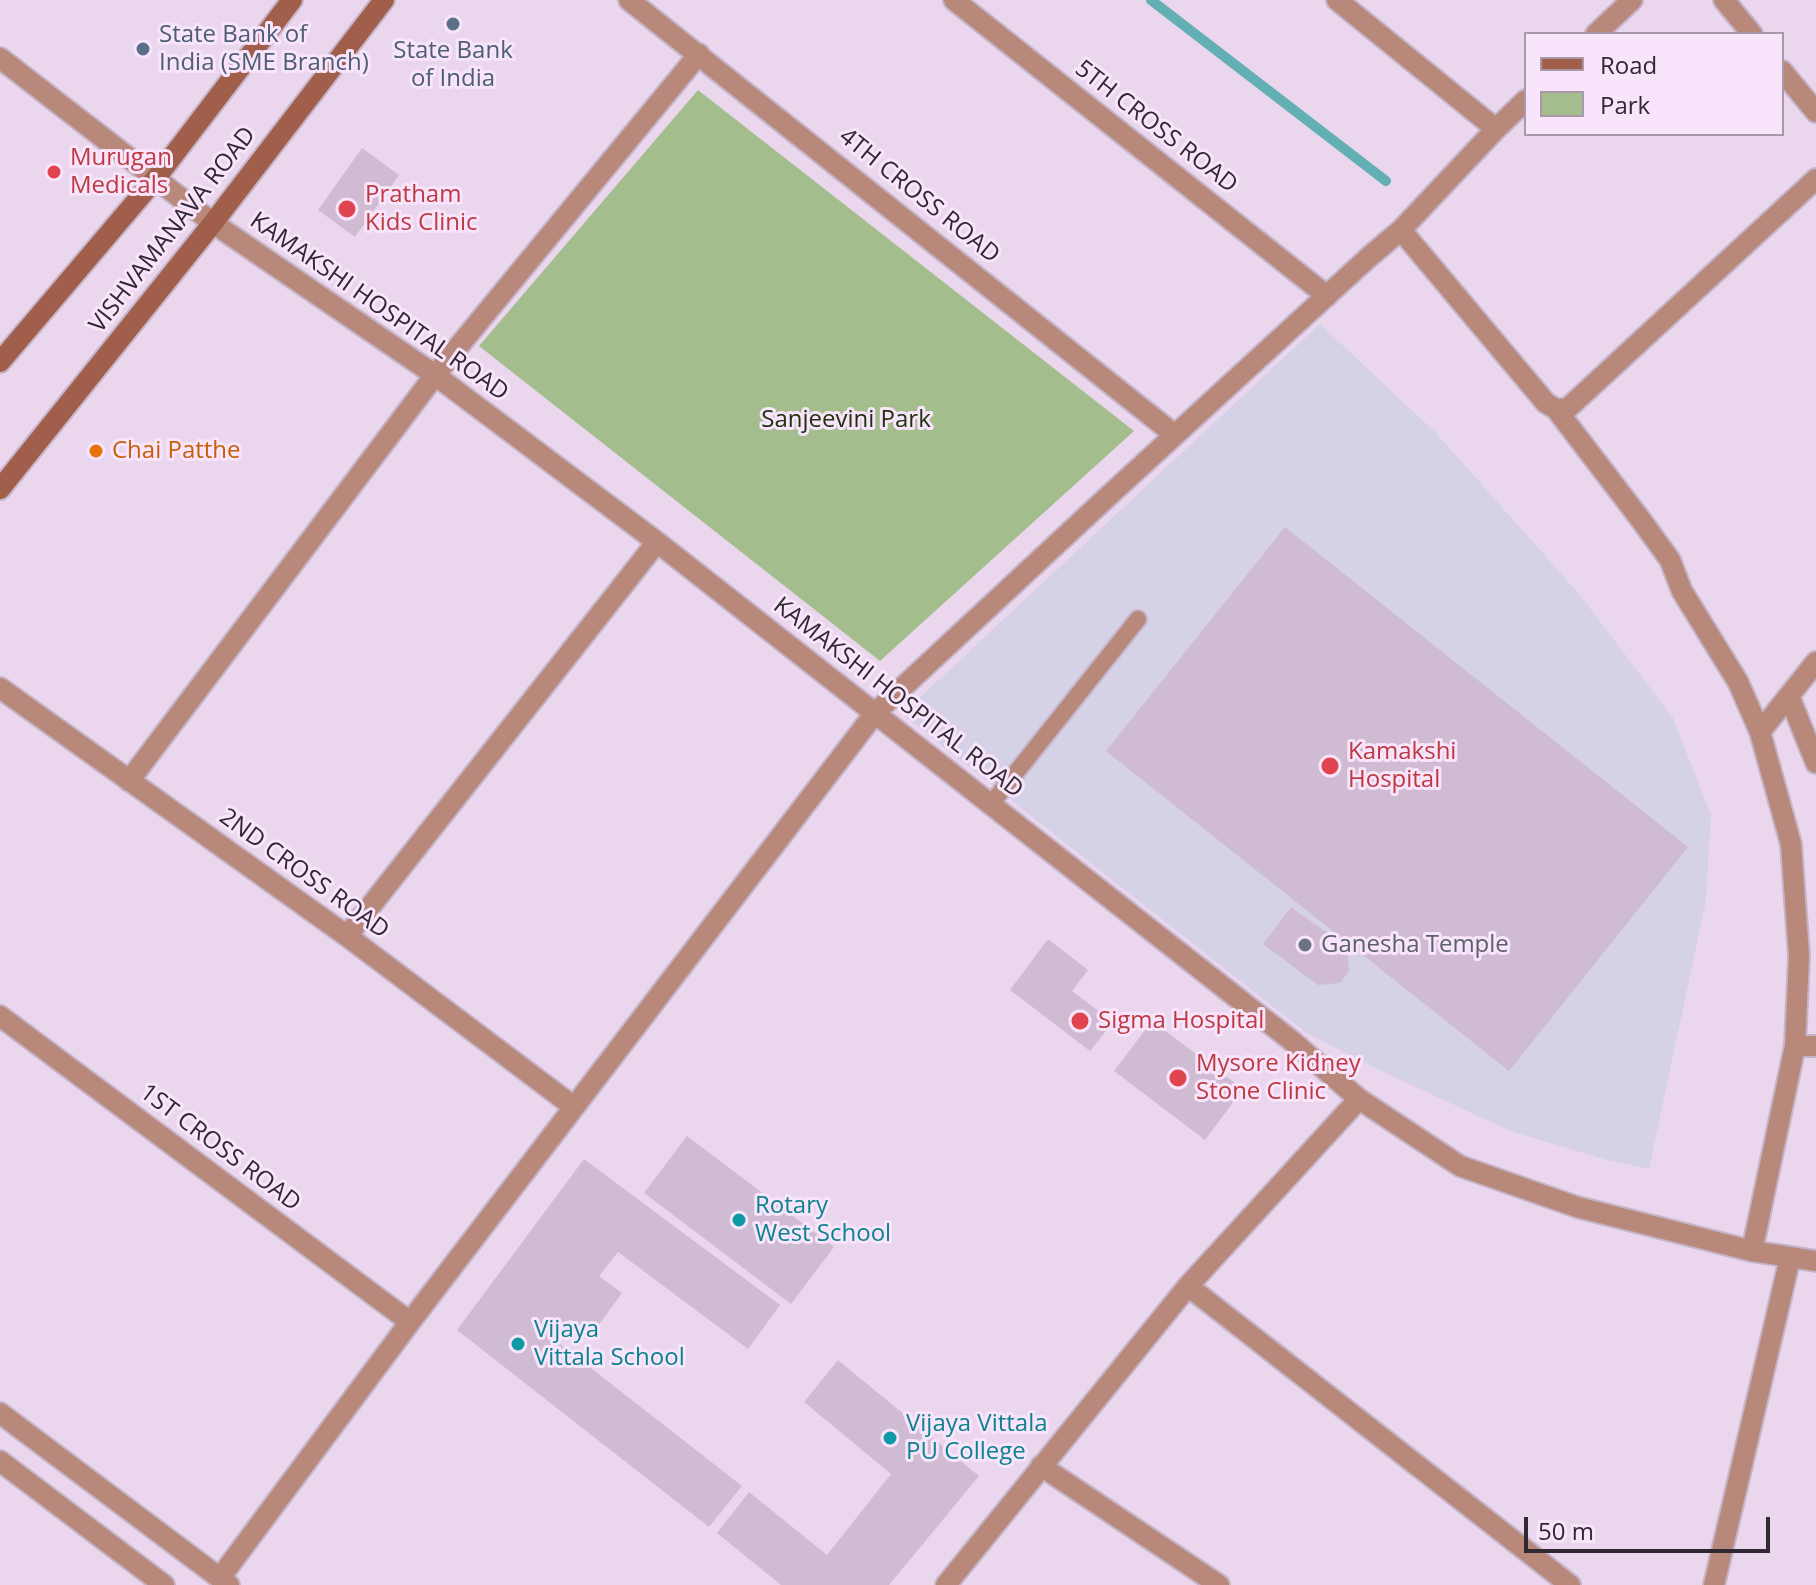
<!DOCTYPE html>
<html>
<head>
<meta charset="utf-8">
<style>
	body { margin:0 }
	#map { position:relative; width:1816px; height:1585px; overflow:hidden; background:#ead7ee; font-family:"Open Sans",sans-serif }
	canvas { display:block }
	.legend { position:absolute; left:1524px; top:32px; width:260px; height:104px; box-sizing:border-box; background:#f8e4fb; border:2px solid #a899aa; margin:0; padding:10px 14px; list-style:none; font-size:24px; color:#302931 }
	.legend li { display:flex; align-items:center; gap:16px; height:40px }
	.legend b { width:40px; border:2px solid #a899aa }
	.scale { position:absolute; left:1524px; top:1517px; width:246px; height:36px; box-sizing:border-box; border:4px solid #302931; border-top:0; padding-left:10px; font-size:24px; line-height:28px; white-space:nowrap; color:#302931; -webkit-text-stroke:6px #f8e4fb; paint-order:stroke }
</style>
</head>
<body>
<div id="map">
<canvas width="1816" height="1585"></canvas>
<ul class="legend">
<li><b style="height:10px;background:#a15e4b"></b>Road</li>
<li><b style="height:22px;background:#a3be8c"></b>Park</li>
</ul>
<div class="scale">50 m</div>
</div>
<script>
const ctx = document.querySelector('canvas').getContext('2d');
ctx.lineJoin = 'round';
function fill(path, color) { ctx.fillStyle = color; ctx.fill(path, 'evenodd'); }
const toPath = rows => new Path2D(rows.map(r => 'M' + r).join(''));
function strokePath(path, color, width, dash) { ctx.strokeStyle = color; ctx.lineWidth = width; ctx.lineCap = dash ? 'butt' : 'round'; ctx.setLineDash(dash || []); ctx.stroke(path); }
function label(font, color, halo, rows, align = 'center') {
  ctx.font = font + ' "Open Sans",sans-serif'; ctx.lineWidth = 6; ctx.setLineDash([]); ctx.textBaseline = 'middle'; ctx.strokeStyle = halo; ctx.fillStyle = color; for (const [text, x, y, turn = 0] of rows) {
    ctx.save(); ctx.translate(x, y); ctx.rotate((+turn || 0) * Math.PI / 180); ctx.textAlign = isNaN(turn) ? turn : align; if (halo) ctx.strokeText(text, 0, 0); ctx.fillText(text, 0, 0); ctx.restore();
  }
}
fill(toPath([
	[1320,324,1436,433,1580,595,1673,718,1711,815,1706,900,1649,1169,1607,1160,1510,1131,1375,1068,1305,1032,902,714]
]), '#d5d1e7');
fill(toPath([
	[698,90,1134,431,880,661,479,346]
]), '#a3be8c');
strokePath(toPath([
	[1151,0,1386,181]
]), '#62afb4', 10);
fill(toPath([
	[362,148,399,175,355,237,318,210],
	[1285,527,1688,847,1509,1071,1106,751],
	[1291,907,1347,947,1349,971,1340,983,1318,985,1263,944],
	[1048,939,1088,970,1072,991,1113,1022,1090,1051,1010,990],
	[1152,1021,1243,1089,1205,1140,1114,1071],
	[687,1136,834,1247,791,1304,644,1193],
	[584,1159,780,1305,748,1349,618,1252,599,1276,622,1293,592,1334,570,1319,555,1340,742,1486,709,1527,457,1330],
	[838,1360,979,1476,889,1585,781,1585,717,1533,749,1492,827,1555,891,1474,804,1402]
]), '#cfbcd2');
const service = toPath([
	[991,804,1138,619]
]);
const minor = toPath([
	[629,0,1175,435],
	[954,0,1327,296],
	[1337,0,1496,129],
	[1724,0,1752,34],
	[1596,34,1632,0],
	[0,58,213,223,435,375,657,542,1292,1041,1359,1099,1460,1166,1577,1207,1752,1251,1816,1261],
	[1782,71,1816,112],
	[1401,230,1546,403,1556,409,1567,409,1816,179],
	[1556,409,1641,520,1670,560,1682,591,1738,682,1760,732],
	[0,688,347,936,574,1107],
	[1789,696,1816,763],
	[129,781,435,375,699,54],
	[347,936,657,542],
	[0,1016,410,1322],
	[1795,1046,1816,1046],
	[1752,1251,1795,1046,1799,956,1791,844,1760,732,1816,662],
	[1188,1286,1570,1585],
	[1041,1466,1219,1585],
	[220,1578,410,1322,875,713,1103,501,1369,257,1401,230,1496,129,1526,100],
	[946,1585,1188,1286,1359,1099],
	[1714,1585,1790,1258]
]);
const tertiary = toPath([
	[0,1413,229,1585],
	[0,1461,164,1585]
]);
const secondary = toPath([
	[0,362,156,178,292,0],
	[0,489,213,223,384,0]
]);
strokePath(service, '#c5b4c8', 20);
strokePath(minor, '#c5b4c8', 24);
strokePath(tertiary, '#c5b4c8', 24);
strokePath(secondary, '#c5b4c8', 24);
strokePath(service, '#b8887b', 16);
strokePath(minor, '#b8887b', 20);
strokePath(tertiary, '#b8887b', 20);
strokePath(secondary, '#a15e4b', 20);
for (const [x, y, r, color] of [
	[453,24,8,"#5c6f8a"],
	[143,49,8,"#5c6f8a"],
	[54,172,8,"#e0444e"],
	[347,209,10,"#e0444e"],
	[96,451,8,"#e8710a"],
	[1330,766,10,"#e0444e"],
	[1305,945,8,"#6b7280"],
	[1080,1021,10,"#e0444e"],
	[1178,1078,10,"#e0444e"],
	[739,1220,8,"#0f9aa8"],
	[518,1344,8,"#0f9aa8"],
	[890,1438,8,"#0f9aa8"]
]) { const dot = new Path2D(); dot.arc(x, y, r, 0, 2 * Math.PI); ctx.fillStyle = color; ctx.fill(dot); strokePath(dot, '#f8e4fb', 3); }
label('24px', '#4e5e75', '#f8e4fb', [
	["State Bank of",159,35],
	["India (SME Branch)",159,63],
	["State Bank",453,51,"center"],
	["of India",453,79,"center"]
], 'left');
label('24px', '#302931', '#f8e4fb', [
	["5TH CROSS ROAD",1156,127,38],
	["4TH CROSS ROAD",919,196,39],
	["VISHVAMANAVA ROAD",173,230,-52],
	["KAMAKSHI HOSPITAL ROAD",379,307,35],
	["KAMAKSHI HOSPITAL ROAD",898,698,38],
	["2ND CROSS ROAD",304,874,36],
	["1ST CROSS ROAD",220,1148,37]
]);
label('24px', '#be3a42', '#f8e4fb', [
	["Murugan",70,158],
	["Medicals",70,186],
	["Pratham",365,195],
	["Kids Clinic",365,223],
	["Kamakshi",1348,752],
	["Hospital",1348,780],
	["Sigma Hospital",1098,1021],
	["Mysore Kidney",1196,1064],
	["Stone Clinic",1196,1092]
], 'left');
label('24px', '#21330e', '#f8e4fb', [
	["Sanjeevini Park",846,420]
]);
label('24px', '#c56008', '#f8e4fb', [
	["Chai Patthe",112,451]
], 'left');
label('24px', '#5b616d', '#f8e4fb', [
	["Ganesha Temple",1321,945]
], 'left');
label('24px', '#0d838f', '#f8e4fb', [
	["Rotary",755,1206],
	["West School",755,1234],
	["Vijaya",534,1330],
	["Vittala School",534,1358],
	["Vijaya Vittala",906,1424],
	["PU College",906,1452]
], 'left');
</script>
</body>
</html>
